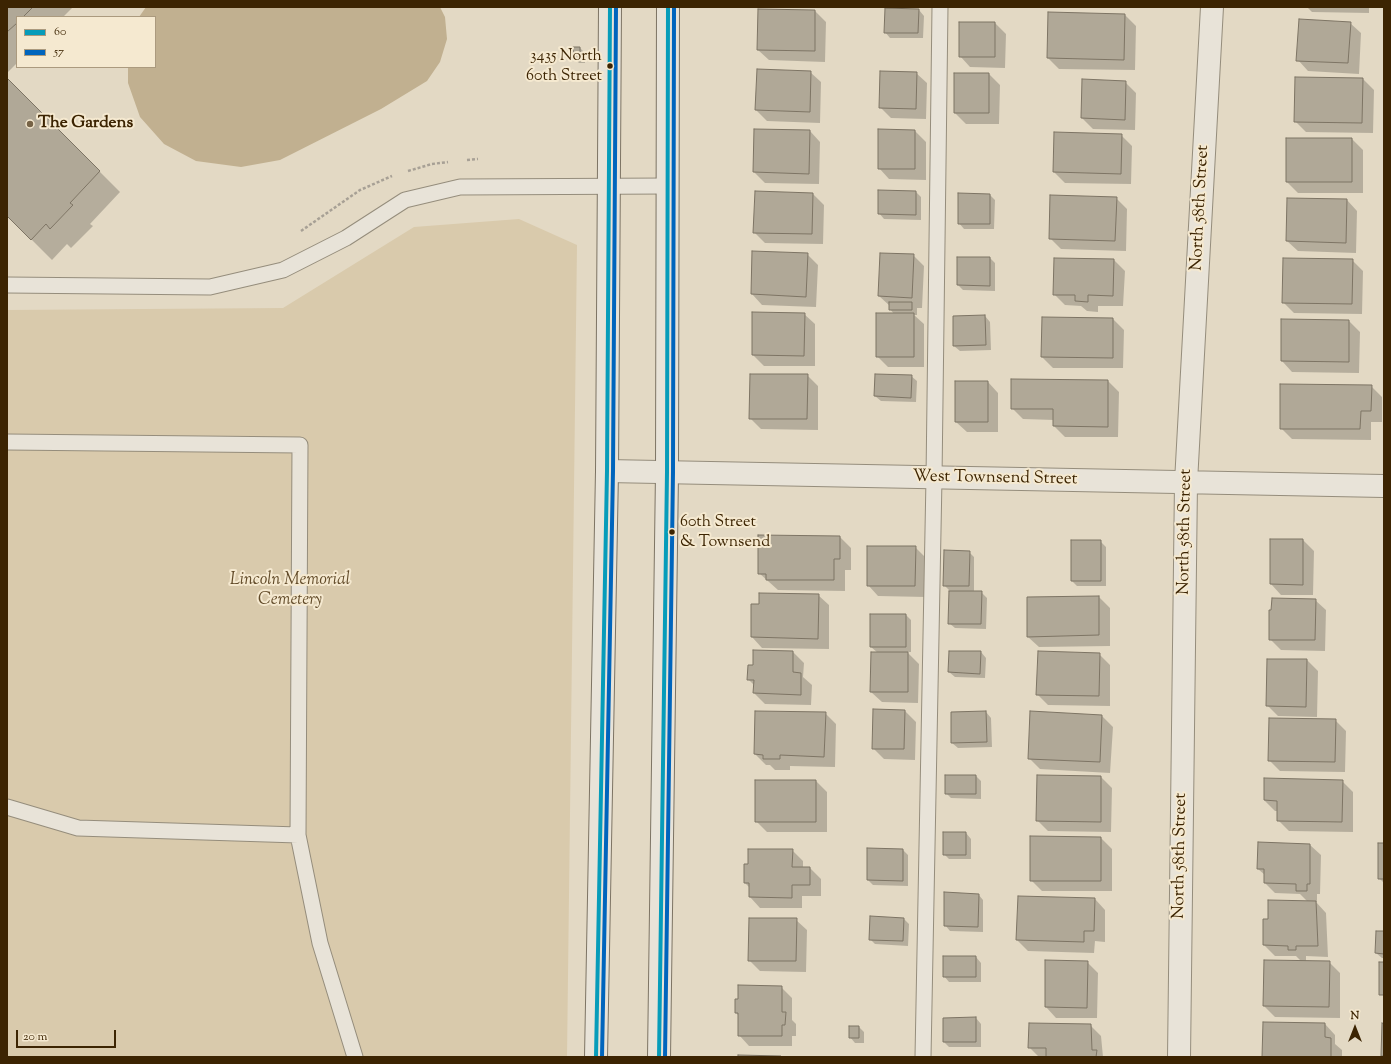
<!DOCTYPE html>
<html>
<head>
<meta charset="utf-8">
<style>
	body { margin:0 }
	#map { position:relative; width:1391px; height:1064px; overflow:hidden; background:#e3d9c4; font-family:"Sorts Mill Goudy",serif }
	canvas { display:block }
	.frame { position:absolute; inset:0; border:8px solid #3c2402; pointer-events:none }
	.legend { position:absolute; left:16px; top:16px; width:140px; height:52px; box-sizing:border-box; background:#f5e9d0; border:1px solid #ab9a7e; margin:0; padding:5px 7px; list-style:none; font-size:12px; color:#3c2402 }
	.legend li { display:flex; align-items:center; gap:8px; height:20px }
	.legend b { width:20px; border:1px solid #ab9a7e }
	.north { position:absolute; left:1335px; top:1008px; width:40px; height:40px; -webkit-text-stroke:3px #f5e9d0; paint-order:stroke; rotate:0deg; font-size:11px; font-weight:700; line-height:16px; text-align:center; color:#3c2402 }
	.north::after { content:''; display:block; margin:auto; width:14px; height:18px; background:#3c2402; clip-path:polygon(50% 0,100% 100%,50% 72%,0 100%) }
	.scale { position:absolute; left:16px; top:1030px; width:100px; height:18px; box-sizing:border-box; border:2px solid #3c2402; border-top:0; padding-left:5px; font-size:12px; line-height:14px; white-space:nowrap; color:#3c2402; -webkit-text-stroke:3px #f5e9d0; paint-order:stroke }
</style>
</head>
<body>
<div id="map">
<canvas width="1391" height="1064"></canvas>
<div class="frame"></div>
<ul class="legend">
<li><b style="height:5px;background:#069cba"></b>60</li>
<li><b style="height:5px;background:#0065bd"></b>57</li>
</ul>
<div class="north">N</div>
<div class="scale">20 m</div>
</div>
<script>
const ctx = document.querySelector('canvas').getContext('2d');
ctx.lineJoin = 'round';
function fill(path, color) { ctx.fillStyle = color; ctx.fill(path, 'evenodd'); }
const toPath = rows => new Path2D(rows.map(r => 'M' + r).join(''));
function strokePath(path, color, width, dash) { ctx.strokeStyle = color; ctx.lineWidth = width; ctx.lineCap = dash ? 'butt' : 'round'; ctx.setLineDash(dash || []); ctx.stroke(path); }
function label(font, color, halo, rows, align = 'center') {
  ctx.font = font + ' "Sorts Mill Goudy",serif'; ctx.lineWidth = 4; ctx.setLineDash([]); ctx.textBaseline = 'middle'; ctx.strokeStyle = halo; ctx.fillStyle = color; for (const [text, x, y, turn = 0] of rows) {
    ctx.save(); ctx.translate(x, y); ctx.rotate((+turn || 0) * Math.PI / 180); ctx.textAlign = isNaN(turn) ? turn : align; if (halo) ctx.strokeText(text, 0, 0); ctx.fillText(text, 0, 0); ctx.restore();
  }
}
fill(toPath([
	[519,219,577,245,567,1057,7,1057,7,310,283,308,414,227]
]), '#d9caac');
fill(toPath([
	[146,7,440,7,445,17,447,39,440,62,427,81,381,109,280,160,241,167,196,161,164,144,140,117,128,83,128,67,155,67,155,17,139,17]
]), '#c1b090');
fill(toPath([
	[7,7,73,7,63,17,17,17,17,63,7,73],
	[1070,7,1134,7,1071,8],
	[1307,7,1369,7,1369,13,1312,12],
	[919,10,924,16,923,38,890,38,885,32],
	[815,11,826,22,825,62,769,60,758,50],
	[1125,15,1136,26,1135,70,1059,69,1048,58],
	[995,23,1006,34,1005,68,970,67,960,56],
	[1350,23,1361,33,1359,74,1308,71,1298,60],
	[574,48,580,48,585,53,585,63,579,63,574,58],
	[758,70,810,72,821,82,820,123,767,121,756,110],
	[916,73,927,83,926,119,891,118,880,107],
	[989,74,1000,85,999,124,966,124,955,113],
	[7,79,120,192,90,224,93,226,71,248,67,244,52,260,7,215],
	[1363,79,1374,90,1373,133,1306,132,1295,121],
	[1125,82,1136,93,1135,130,1093,129,1082,118],
	[879,130,915,131,926,142,926,180,889,179,879,168],
	[810,131,820,142,819,184,765,183,754,172],
	[1121,135,1132,146,1131,184,1065,183,1054,172],
	[1352,139,1363,150,1363,193,1298,193,1287,182],
	[916,192,921,197,921,220,884,219,879,213],
	[813,194,824,205,823,244,765,243,754,232],
	[990,195,995,200,994,229,964,229,959,223],
	[1116,198,1127,209,1126,251,1061,249,1050,238],
	[1347,200,1357,211,1356,253,1298,251,1287,241],
	[807,254,818,265,816,307,762,305,752,294],
	[913,255,924,266,922,308,917,308,917,315,914,315,924,324,924,367,888,367,877,356,894,314,890,309,890,306,879,296],
	[990,258,995,263,995,291,963,290,958,285],
	[1114,260,1125,271,1123,306,1098,306,1098,312,1087,311,1081,306,1065,305,1054,294],
	[1352,260,1363,271,1362,314,1294,313,1283,302],
	[804,314,815,324,815,366,764,366,753,355],
	[985,316,990,322,991,350,960,351,954,346,954,317],
	[1113,319,1124,330,1123,368,1053,368,1042,357],
	[1282,320,1349,321,1360,332,1359,373,1292,372,1282,361],
	[807,375,818,386,818,430,761,429,750,418],
	[876,375,911,376,917,381,916,402,881,401,875,396],
	[1108,381,1119,392,1118,437,1065,437,1054,426,1054,420,1023,419,1012,408],
	[988,382,998,393,998,432,967,432,956,422],
	[1371,386,1382,397,1382,422,1371,422,1371,440,1292,439,1281,428],
	[840,537,851,548,851,570,845,570,845,591,778,590,759,573],
	[1303,540,1314,551,1313,595,1281,595,1271,584],
	[1100,541,1106,547,1106,586,1077,586,1072,581],
	[915,547,926,558,926,597,878,596,868,585],
	[969,552,974,557,974,592,981,592,987,598,986,629,955,628,949,623,950,591,944,585],
	[818,595,829,605,829,649,762,648,752,637,752,605],
	[1099,597,1110,608,1110,646,1039,647,1028,637],
	[1315,600,1326,610,1325,651,1281,650,1270,639],
	[906,615,911,620,911,652,907,652,919,664,918,703,882,702,871,692,878,653,871,647],
	[793,652,804,663,803,677,812,685,811,705,765,704,754,693,755,686,748,679,754,666],
	[981,652,986,658,985,678,955,677,949,672],
	[1099,654,1110,665,1110,706,1048,705,1037,694],
	[1307,660,1318,671,1317,717,1278,716,1267,705],
	[905,711,916,722,915,760,884,759,873,748],
	[986,712,991,718,992,747,958,748,952,743],
	[825,713,836,724,835,767,790,766,790,770,775,770,770,765,766,765,755,754],
	[1102,716,1113,727,1110,773,1040,769,1029,758],
	[1335,720,1346,731,1345,772,1280,771,1269,760],
	[976,776,981,781,981,799,951,798,946,793],
	[1038,776,1101,777,1112,788,1111,832,1048,831,1037,820],
	[816,781,827,792,827,832,767,832,756,821],
	[1342,781,1353,792,1353,832,1289,831,1278,820,1278,811,1275,811,1264,800],
	[966,833,971,839,971,859,949,859,944,854],
	[1101,838,1112,849,1112,891,1042,891,1031,880],
	[1384,844,1384,883,1379,878],
	[1310,845,1321,855,1320,894,1317,894,1317,902,1316,902,1326,913,1328,957,1306,956,1306,962,1329,962,1340,973,1340,1018,1275,1017,1264,1006,1302,962,1296,956,1275,956,1264,945,1269,920,1308,902,1300,894,1275,893,1265,883,1265,875,1258,869],
	[792,850,803,861,803,868,810,868,821,879,821,896,802,896,802,908,760,908,750,897,750,888,745,883],
	[903,850,908,855,908,886,873,885,868,880],
	[978,894,983,900,983,932,950,931,945,925],
	[1095,899,1105,910,1105,942,1095,941,1094,953,1028,951,1017,940],
	[904,919,909,924,908,946,875,944,870,939],
	[796,920,807,930,806,972,760,971,749,960],
	[1384,932,1384,958,1382,958,1376,953],
	[976,957,981,963,981,982,949,982,944,976],
	[1087,962,1098,973,1097,1018,1056,1018,1046,1007],
	[781,987,792,998,792,1020,796,1024,796,1036,792,1036,792,1046,749,1046,739,1035,739,1016,736,1013,736,1000],
	[976,1018,981,1024,981,1047,949,1047,944,1042],
	[1325,1024,1335,1035,1335,1044,1342,1050,1342,1057,1263,1057],
	[1090,1025,1101,1036,1103,1057,1039,1057,1029,1047],
	[859,1027,864,1032,864,1043,855,1043,850,1037]
]), '#0003');
const building = toPath([
	[7,7,33,7,23,17,17,17,17,23,7,32,7,7],
	[885,8,919,9,918,33,884,33,885,8],
	[758,9,815,10,815,51,757,50,758,9],
	[1048,12,1125,14,1124,60,1047,58,1048,12],
	[1299,19,1351,22,1348,63,1296,61,1299,19],
	[959,22,995,22,995,57,959,57,959,22],
	[573,47,580,47,580,58,573,58,573,47],
	[757,69,811,71,810,112,755,110,757,69],
	[880,71,917,72,916,109,879,108,880,71],
	[954,73,989,73,989,113,954,113,954,73],
	[1295,77,1363,78,1362,123,1294,122,1295,77],
	[7,78,100,171,70,203,73,205,50,229,46,224,31,240,7,216,7,78],
	[1082,79,1126,81,1125,120,1081,118,1082,79],
	[754,129,810,130,809,174,753,172,754,129],
	[878,129,915,130,915,169,878,169,878,129],
	[1054,132,1122,134,1121,174,1053,172,1054,132],
	[1286,138,1352,138,1352,182,1286,182,1286,138],
	[878,190,916,191,916,215,878,214,878,190],
	[755,191,813,193,812,234,753,233,755,191],
	[958,193,990,194,990,224,958,224,958,193],
	[1050,195,1117,197,1115,241,1049,239,1050,195],
	[1287,198,1347,199,1346,243,1286,241,1287,198],
	[752,251,808,253,806,297,751,294,752,251],
	[880,253,914,254,912,298,878,296,880,253],
	[957,257,990,257,990,286,957,285,957,257],
	[1054,258,1114,259,1113,296,1088,295,1088,302,1075,301,1075,295,1053,295,1054,258],
	[1283,258,1353,259,1352,304,1282,303,1283,258],
	[889,302,912,302,912,310,889,310,889,302],
	[752,312,805,313,804,356,752,355,752,312],
	[876,313,914,313,914,357,876,357,876,313],
	[985,315,986,345,953,346,953,316,985,315],
	[1042,317,1113,318,1113,358,1041,357,1042,317],
	[1281,319,1349,320,1349,362,1281,361,1281,319],
	[750,374,808,374,807,419,749,419,750,374],
	[875,374,912,375,911,398,874,396,875,374],
	[1011,379,1108,380,1108,427,1053,426,1053,409,1011,409,1011,379],
	[955,381,988,381,988,422,955,422,955,381],
	[1280,384,1372,385,1371,411,1361,411,1360,429,1280,429,1280,384],
	[758,535,840,536,840,559,834,559,834,580,766,580,766,574,758,574,758,535],
	[1270,539,1303,539,1303,585,1270,584,1270,539],
	[1071,540,1101,540,1101,581,1071,581,1071,540],
	[867,546,916,546,915,586,867,586,867,546],
	[944,550,970,551,969,586,943,586,944,550],
	[949,591,982,591,981,624,948,624,949,591],
	[759,593,819,594,818,639,751,637,751,604,759,604,759,593],
	[1099,596,1099,635,1027,637,1027,597,1099,596],
	[1272,598,1316,599,1315,640,1269,640,1269,610,1271,610,1272,598],
	[870,614,906,614,906,647,870,647,870,614],
	[753,650,793,651,793,672,801,673,801,695,753,693,754,680,747,680,748,665,753,665,753,650],
	[949,651,981,651,980,674,948,672,949,651],
	[1038,651,1100,653,1099,696,1036,695,1038,651],
	[871,652,908,652,908,692,870,692,871,652],
	[1267,659,1307,659,1306,707,1266,706,1267,659],
	[873,709,905,710,904,749,872,749,873,709],
	[755,711,826,712,824,757,780,755,780,759,763,759,763,755,754,754,755,711],
	[986,711,987,742,951,743,951,712,986,711],
	[1030,711,1102,715,1100,762,1028,759,1030,711],
	[1269,718,1336,719,1335,762,1268,761,1269,718],
	[945,775,976,775,976,794,945,794,945,775],
	[1037,775,1101,776,1101,822,1036,821,1037,775],
	[1264,778,1343,780,1342,822,1277,821,1277,801,1264,800,1264,778],
	[755,780,816,780,816,822,755,822,755,780],
	[943,832,966,832,966,855,943,855,943,832],
	[1030,836,1101,837,1101,881,1030,881,1030,836],
	[1258,842,1310,844,1310,884,1307,884,1307,891,1296,891,1296,884,1264,883,1264,869,1257,869,1258,842],
	[1378,843,1384,843,1384,879,1378,879,1378,843],
	[867,848,903,849,903,881,867,880,867,848],
	[748,849,793,849,792,867,810,867,810,885,792,885,792,898,749,897,749,883,744,883,744,864,748,864,748,849],
	[944,892,979,894,978,927,944,926,944,892],
	[1018,896,1095,898,1094,931,1084,931,1084,942,1016,940,1018,896],
	[1268,900,1316,901,1318,946,1296,946,1296,950,1288,950,1288,946,1263,945,1263,919,1268,919,1268,900],
	[870,916,904,918,903,941,869,940,870,916],
	[749,918,797,918,796,961,748,961,749,918],
	[1376,931,1384,931,1384,954,1375,953,1376,931],
	[943,956,976,956,976,977,943,977,943,956],
	[1045,960,1088,961,1087,1008,1045,1007,1045,960],
	[1264,960,1330,961,1329,1007,1263,1006,1264,960],
	[1379,962,1384,962,1384,995,1379,995,1379,962],
	[738,985,782,986,782,1012,786,1012,785,1025,782,1025,782,1036,738,1036,738,1013,735,1013,735,999,738,999,738,985],
	[976,1017,976,1042,943,1042,943,1018,976,1017],
	[1263,1022,1325,1023,1325,1037,1331,1038,1331,1057,1262,1057,1263,1022],
	[1029,1023,1091,1024,1092,1050,1097,1050,1096,1057,1046,1057,1046,1048,1028,1048,1029,1023],
	[1382,1023,1384,1024,1384,1056,1381,1056,1382,1023],
	[849,1026,859,1026,859,1038,849,1038,849,1026],
	[738,1055,781,1056,781,1057,738,1057,738,1055]
]);
fill(building, '#b0a897');
strokePath(building, '#7d7464', 1);
const service = toPath([
	[7,285,210,287,283,270,346,238,405,200,460,187,668,186],
	[7,442,300,445,298,835,320,943,355,1057],
	[7,807,78,828,298,835],
	[923,1057,934,478,940,7]
]);
const minor = toPath([
	[607,471,1384,486],
	[1179,1057,1186,482,1212,7]
]);
const secondary = toPath([
	[596,1057,607,471,610,7],
	[659,1057,667,472,668,7]
]);
strokePath(service, '#958d7c', 17);
strokePath(minor, '#958d7c', 24);
strokePath(secondary, '#7d7464', 24);
strokePath(toPath([
	[467,160,478,159],
	[408,171,432,164,448,162],
	[301,231,360,190,392,176]
]), '#a7a095', 2.5, [3, 2]);
strokePath(service, '#e8e3d8', 15);
strokePath(minor, '#e8e3d8', 22);
strokePath(secondary, '#e8e3d8', 22);
strokePath(toPath([
	[596,1057,607,471,610,7],
	[659,1057,667,472,668,7]
]), '#069cba', 4);
strokePath(toPath([
	[602,1057,613,471,616,7],
	[665,1057,673,472,674,7]
]), '#0065bd', 4);
for (const [x, y, r, color] of [
	[610,66,3.5,"#3c2402"],
	[30,124,4,"#766346"],
	[672,532,3.5,"#3c2402"]
]) { const dot = new Path2D(); dot.arc(x, y, r, 0, 2 * Math.PI); ctx.fillStyle = color; ctx.fill(dot); strokePath(dot, '#f5e9d0', 1.5); }
label('16px', '#3c2402', '#f5e9d0', [
	["3435 North",602,57],
	["60th Street",602,77],
	["60th Street",680,523,"left"],
	["& Townsend",680,543,"left"]
], 'right');
label('bold 17px', '#3c2402', '#f5e9d0', [
	["The Gardens",38,124]
], 'left');
label('17px', '#3c2402', '#f5e9d0', [
	["North 58th Street",1201,208,-87],
	["West Townsend Street",995,479,1],
	["North 58th Street",1186,532,-89],
	["North 58th Street",1181,856,-89]
]);
label('italic 17px', '#614a28', '#f5e9d0', [
	["Lincoln Memorial",290,581],
	["Cemetery",290,601]
]);
</script>
</body>
</html>
